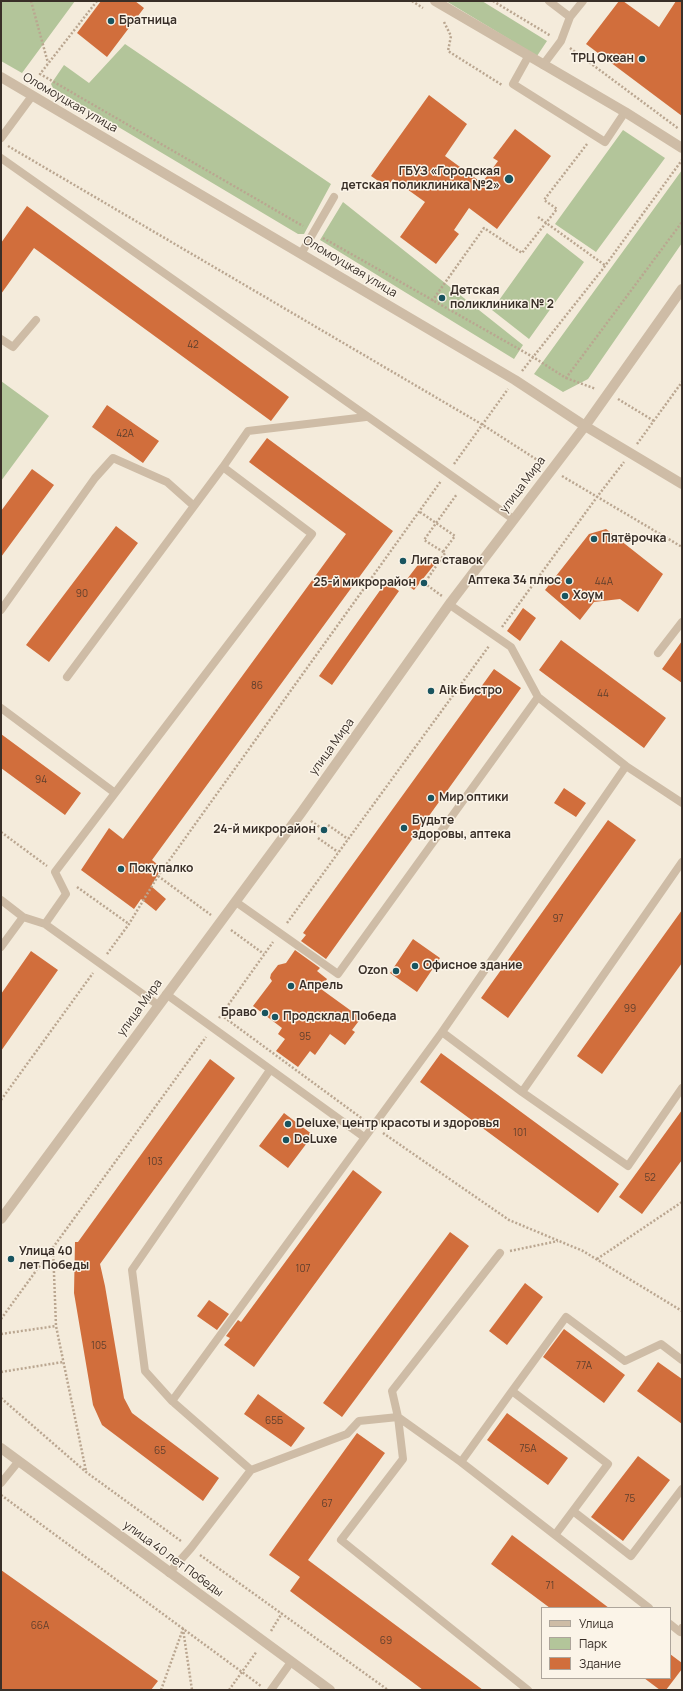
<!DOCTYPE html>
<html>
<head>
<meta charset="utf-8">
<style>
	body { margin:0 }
	#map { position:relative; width:683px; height:1691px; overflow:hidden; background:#f4ebdb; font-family:Manrope,sans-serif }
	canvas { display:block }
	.frame { position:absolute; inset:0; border:2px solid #392f28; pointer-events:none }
	.legend { position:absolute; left:541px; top:1607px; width:130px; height:72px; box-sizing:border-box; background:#fbf4e8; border:1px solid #ada59b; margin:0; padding:5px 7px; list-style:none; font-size:12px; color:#392f28 }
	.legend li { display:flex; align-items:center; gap:8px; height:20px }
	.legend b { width:20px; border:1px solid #ada59b }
</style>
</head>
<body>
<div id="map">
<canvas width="683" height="1691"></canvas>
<div class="frame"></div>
<ul class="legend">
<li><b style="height:5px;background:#cebca6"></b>Улица</li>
<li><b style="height:11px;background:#b3c59a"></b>Парк</li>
<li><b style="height:11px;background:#d16e3c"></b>Здание</li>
</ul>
</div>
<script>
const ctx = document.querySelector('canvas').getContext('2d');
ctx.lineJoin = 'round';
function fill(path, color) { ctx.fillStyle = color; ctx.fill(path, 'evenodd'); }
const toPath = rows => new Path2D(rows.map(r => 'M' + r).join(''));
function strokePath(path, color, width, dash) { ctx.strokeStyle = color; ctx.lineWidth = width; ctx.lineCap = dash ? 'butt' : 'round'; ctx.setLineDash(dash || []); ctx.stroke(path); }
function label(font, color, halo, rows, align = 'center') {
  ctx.font = font + ' Manrope,sans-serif'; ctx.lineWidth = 3; ctx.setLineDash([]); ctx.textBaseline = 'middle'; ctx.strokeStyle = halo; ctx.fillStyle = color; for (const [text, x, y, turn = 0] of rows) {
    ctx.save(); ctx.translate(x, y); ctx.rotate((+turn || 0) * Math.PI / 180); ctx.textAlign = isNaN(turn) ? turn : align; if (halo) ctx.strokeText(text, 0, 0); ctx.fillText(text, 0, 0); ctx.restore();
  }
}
fill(toPath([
	[1,1,75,1,22,73,1,61],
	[446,1,482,1,547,41,537,56],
	[125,44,331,184,304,234,298,234,53,88,51,84,64,65,89,83],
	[623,130,665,158,596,252,555,224],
	[682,170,682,243,588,379,563,392,534,374],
	[343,202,523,345,514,359,320,240],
	[547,233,584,262,529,339,492,310],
	[1,381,49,416,1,481]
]), '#b3c59a');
fill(toPath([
	[101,1,135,1,144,8,107,57,77,33],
	[619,1,623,1,659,27,676,1,682,1,682,116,586,44],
	[429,95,467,124,445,156,482,183,498,161,493,158,515,129,551,156,497,229,469,208,454,230,459,234,436,264,400,237,425,202,393,179,387,187,371,176],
	[27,206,289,397,271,421,34,248,1,294,1,243],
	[107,405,159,441,143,463,92,427],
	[267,438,393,531,152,860,162,868,151,886,166,899,156,911,141,899,134,909,81,870,109,828,123,839,346,534,249,462],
	[32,469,54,485,1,557,1,511],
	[116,526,138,543,49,662,26,645],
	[606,529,663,574,638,612,620,599,594,602,580,620,545,590,589,534],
	[424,557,434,565,414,590,404,583],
	[386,582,399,591,332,685,319,676],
	[523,608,536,618,520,641,507,631],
	[561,640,666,718,644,748,539,670],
	[682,641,682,683,662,669],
	[494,669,521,688,326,959,301,941,306,935,303,933],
	[1,734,81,793,65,815,1,768],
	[564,788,586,803,576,817,554,803],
	[608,820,636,840,508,1018,481,998],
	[682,910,682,963,602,1074,577,1056],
	[413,939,440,958,417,992,390,973],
	[295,950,320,968,317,971,327,979,321,989,361,1018,352,1030,355,1032,345,1045,330,1034,315,1055,310,1051,298,1067,276,1051,285,1039,278,1034,282,1028,253,1006,272,981,270,978,271,974,278,965,286,963],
	[31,951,58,970,1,1051,1,994],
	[441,1053,619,1184,598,1213,420,1082],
	[210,1059,235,1078,100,1264,105,1286,124,1398,132,1413,219,1478,203,1501,102,1425,93,1405,74,1293,75,1242,78,1242],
	[682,1110,682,1160,642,1214,619,1197],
	[284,1113,313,1135,288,1168,259,1146],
	[353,1170,382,1192,254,1367,224,1345,230,1338,226,1336,238,1320,241,1322],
	[450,1232,469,1246,342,1417,323,1403],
	[525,1283,543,1297,507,1345,489,1331],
	[209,1300,229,1314,217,1330,197,1316],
	[564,1329,625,1375,604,1403,543,1357],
	[658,1362,682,1379,682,1424,637,1391],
	[258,1394,305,1428,291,1447,244,1414],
	[507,1413,568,1458,548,1485,487,1440],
	[357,1433,385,1453,308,1560,483,1690,423,1690,290,1591,300,1577,269,1555],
	[638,1456,670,1480,623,1541,591,1517],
	[512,1535,609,1608,550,1608,491,1564],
	[1,1570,158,1681,151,1690,1,1690],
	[670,1654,682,1663,682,1669,666,1690,660,1690,644,1678,670,1678]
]), '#d16e3c');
strokePath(toPath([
	[31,1,48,63],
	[97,1,40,74,303,226],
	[412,1,423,8],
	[493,1,551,36],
	[444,22,451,36,448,51,502,85],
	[570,48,679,129],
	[8,146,483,425,542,463],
	[538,217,606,266],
	[323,238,533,357,566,378,682,222],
	[432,301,484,228,522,253,557,209,544,200,587,144],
	[522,371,602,270,682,160],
	[566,378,596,389],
	[618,399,654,421],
	[637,444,682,382],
	[454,464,508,389],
	[562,476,682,547],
	[420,512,455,536,443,552],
	[428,578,445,553,424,540,457,494],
	[424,583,442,596],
	[502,627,597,497,624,462],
	[311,821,324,830],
	[328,825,348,839],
	[1,832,47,866],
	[318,838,338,852],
	[158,876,211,915],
	[77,887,129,924],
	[287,923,489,646],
	[231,930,264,954],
	[107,954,129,924,158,876,441,481],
	[221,1015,364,1120],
	[219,1018,273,942],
	[1,1100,93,973],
	[383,1133,509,1220,583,1251,682,1311],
	[53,1247,56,1326,86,1471],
	[510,1251,558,1241],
	[597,1259,682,1202],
	[1,1319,206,1037],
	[1,1334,56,1326],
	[1,1372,63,1362],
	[1,1398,86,1472,181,1541],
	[1,1495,261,1686],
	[200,1555,388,1690],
	[271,1631,282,1613],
	[161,1690,183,1629,192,1690],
	[229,1690,257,1651]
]), '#baa690', 2.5, [2, 2]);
strokePath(toPath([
	[549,1,570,17],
	[528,57,513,84,605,142,625,112],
	[543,65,561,41,570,17,583,1],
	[1,138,32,96],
	[1,158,513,519],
	[301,254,334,197],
	[1,339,13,347,36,320],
	[450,605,511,647,538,697,626,766,682,803],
	[1,610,95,478,113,458,167,482,194,506],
	[658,653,682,622],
	[67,677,223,467],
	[1,708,115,793],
	[1,900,23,917,45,924,158,1005],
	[236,902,338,974,538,697],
	[45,924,66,894,55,872,312,534,223,467,248,431,366,417],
	[1,947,23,917],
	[166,994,364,1137],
	[442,1032,522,1092,628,1166,682,1088],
	[522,1092,682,862],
	[500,1253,392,1391,398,1417,461,1462,649,1608],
	[172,1401,145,1371,132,1270,270,1070],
	[461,1462,512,1391],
	[251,1470,347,1434,359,1421,398,1417,403,1459,341,1540,528,1690],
	[1,1483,18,1462],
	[573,1511,631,1556,682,1489],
	[555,1535,608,1464,512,1391,566,1317,625,1361,661,1344,682,1360],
	[169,1573,191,1548,251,1470,172,1401,442,1032,626,766],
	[670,1624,680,1632,682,1628],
	[271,1690,291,1662]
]), '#cebca6', 8);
strokePath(toPath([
	[435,1,625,112,682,148],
	[1,1448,330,1690]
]), '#cebca6', 10);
strokePath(toPath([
	[1,77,515,380,585,426,682,484],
	[1,1219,301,813,451,602,585,426,682,289]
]), '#cebca6', 10);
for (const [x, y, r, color] of [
	[111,21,4,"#19545f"],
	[642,59,4,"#19545f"],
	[509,179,5,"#19545f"],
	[442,298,4,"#19545f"],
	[594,539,4,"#19545f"],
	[403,561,4,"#19545f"],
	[569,581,4,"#19545f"],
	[424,583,4,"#19545f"],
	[565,596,4,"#19545f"],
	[431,691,4,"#19545f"],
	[431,798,4,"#19545f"],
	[404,828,4,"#19545f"],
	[324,830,4,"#19545f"],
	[121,869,4,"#19545f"],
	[415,966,4,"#19545f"],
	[396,971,4,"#19545f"],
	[291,986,4,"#19545f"],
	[265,1013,4,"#19545f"],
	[275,1017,4,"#19545f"],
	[288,1124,4,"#19545f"],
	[286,1140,4,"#19545f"],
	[11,1259,4,"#19545f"]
]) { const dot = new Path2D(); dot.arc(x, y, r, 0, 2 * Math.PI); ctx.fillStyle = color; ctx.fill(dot); strokePath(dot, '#fbf4e8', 1.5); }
label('10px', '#5f3f2d', null, [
	["42",193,345],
	["42А",125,434],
	["44А",604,582],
	["90",82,594],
	["86",257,686],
	["44",603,694],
	["94",41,780],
	["97",558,919],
	["99",630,1009],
	["95",305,1037],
	["101",520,1133],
	["103",155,1162],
	["52",650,1178],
	["107",303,1269],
	["105",99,1346],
	["77А",584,1366],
	["65Б",274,1421],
	["75А",528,1449],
	["65",160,1451],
	["75",630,1499],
	["67",327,1504],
	["71",550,1586],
	["66А",40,1626],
	["69",386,1641]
]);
label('bold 12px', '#392f28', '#fbf4e8', [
	["Братница",119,21],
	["ТРЦ Океан",634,59,"right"],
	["ГБУЗ «Городская",500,172,"right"],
	["детская поликлиника №2»",500,186,"right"],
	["Детская",450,291],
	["поликлиника № 2",450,305],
	["Пятёрочка",602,539],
	["Лига ставок",411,561],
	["Аптека 34 плюс",561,581,"right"],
	["25-й микрорайон",416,583,"right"],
	["Хоум",573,596],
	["Aik Бистро",439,691],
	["Мир оптики",439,798],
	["Будьте",412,821],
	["здоровы, аптека",412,835],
	["24-й микрорайон",316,830,"right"],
	["Покупалко",129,869],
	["Офисное здание",423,966],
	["Ozon",388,971,"right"],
	["Апрель",299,986],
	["Браво",257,1013,"right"],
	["Продсклад Победа",283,1017],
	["Deluxe, центр красоты и здоровья",296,1124],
	["DeLuxe",294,1140],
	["Улица 40",19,1252],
	["лет Победы",19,1266]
], 'left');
label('12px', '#392f28', '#fbf4e8', [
	["Оломоуцкая улица",70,103,30],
	["Оломоуцкая улица",350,267,31],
	["улица Мира",523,485,-53],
	["улица Мира",332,747,-54],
	["улица Мира",140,1008,-54],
	["улица 40 лет Победы",173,1559,36]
]);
</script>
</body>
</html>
